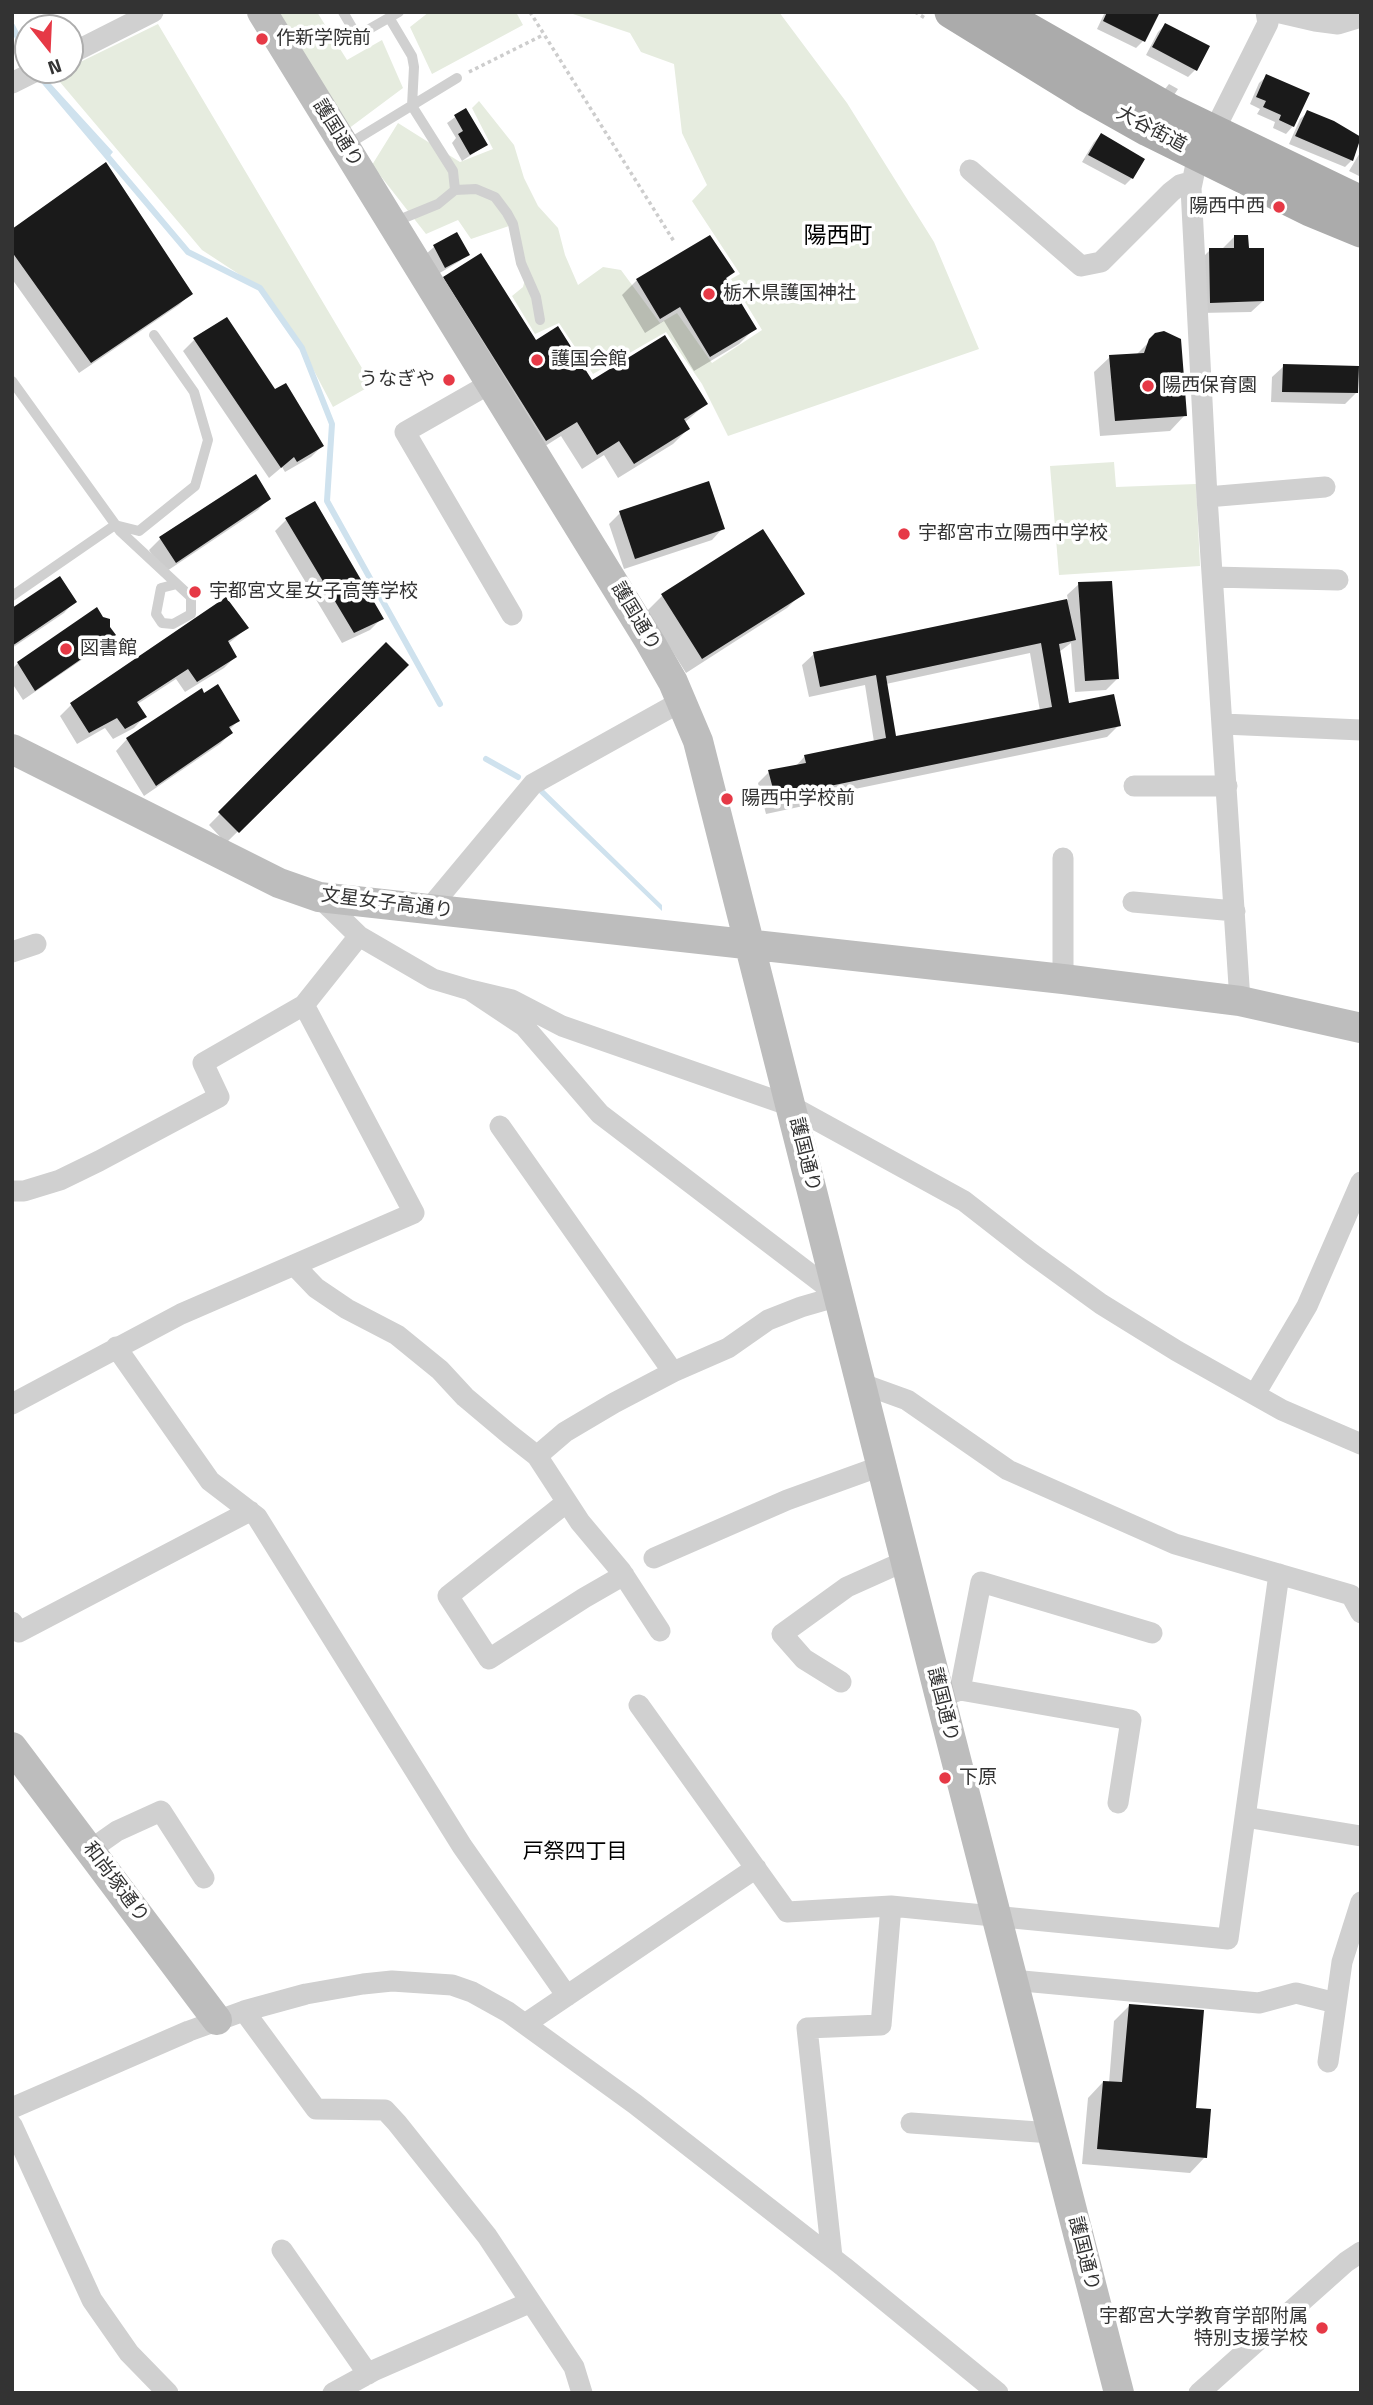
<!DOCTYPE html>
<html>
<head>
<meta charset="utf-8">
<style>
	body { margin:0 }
	#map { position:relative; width:1373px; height:2405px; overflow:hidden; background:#fff; font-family:"Titillium Web",sans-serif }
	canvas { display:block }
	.frame { position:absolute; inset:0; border:14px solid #333; pointer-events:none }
	.north { position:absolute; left:14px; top:14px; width:70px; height:70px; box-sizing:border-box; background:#fff; border:2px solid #adadad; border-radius:50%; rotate:162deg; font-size:19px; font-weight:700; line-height:28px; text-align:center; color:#333 }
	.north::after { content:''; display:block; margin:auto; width:24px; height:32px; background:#e63946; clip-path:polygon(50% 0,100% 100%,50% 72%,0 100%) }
</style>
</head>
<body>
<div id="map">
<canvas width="1373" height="2405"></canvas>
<div class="frame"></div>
<div class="north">N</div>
</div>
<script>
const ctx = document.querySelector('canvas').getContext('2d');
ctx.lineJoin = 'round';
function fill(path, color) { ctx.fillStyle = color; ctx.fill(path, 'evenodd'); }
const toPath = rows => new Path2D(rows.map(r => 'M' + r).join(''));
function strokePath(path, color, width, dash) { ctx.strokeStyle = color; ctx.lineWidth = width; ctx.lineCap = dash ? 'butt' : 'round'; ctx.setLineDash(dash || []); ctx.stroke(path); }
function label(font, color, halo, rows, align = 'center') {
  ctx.font = font + ' "Titillium Web","Noto Sans JP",sans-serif'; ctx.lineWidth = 7; ctx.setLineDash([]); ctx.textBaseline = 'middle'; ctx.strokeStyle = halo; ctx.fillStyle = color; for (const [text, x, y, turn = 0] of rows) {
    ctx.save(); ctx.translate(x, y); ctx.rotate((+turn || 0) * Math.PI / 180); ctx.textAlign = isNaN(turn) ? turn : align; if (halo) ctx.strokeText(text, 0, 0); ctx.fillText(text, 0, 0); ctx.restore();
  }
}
fill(toPath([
	[278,12,317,12,347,60,382,40,403,88,348,129],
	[429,12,516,12,523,25,432,74,410,27],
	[567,12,779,12,847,103,934,242,979,349,728,436,702,384,666,332,593,374,559,323,535,334,512,296,523,287,528,268,509,226,471,239,458,220,426,234,372,165,398,123,460,162,493,149,472,108,479,101,514,145,524,178,538,206,558,228,565,255,578,285,603,267,621,270,660,323,677,313,712,363,762,330,731,279,740,274,692,201,707,185,682,133,674,64,641,52,630,33],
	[158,24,372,385,333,407,302,348,260,288,202,250,54,75,70,70,70,67],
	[1114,462,1116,487,1196,484,1200,566,1059,575,1050,466]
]), '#e6ecdf');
fill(toPath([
	[42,70,51,84,113,152,108,158,47,86,38,73],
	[541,787,662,905,662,911,536,790]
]), '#cfe2ee');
fill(toPath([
	[1105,12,1152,12,1143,41,1136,48,1097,29],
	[1165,25,1195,70,1188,77,1146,55,1158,32],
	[1267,76,1293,126,1286,134,1273,128,1275,122,1257,114,1260,109,1250,104,1259,83],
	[1169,84,1178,89,1174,95,1165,89],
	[465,110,486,145,462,161,452,143,456,138,447,123],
	[1308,112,1352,160,1345,167,1289,144,1300,119],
	[1101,135,1132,178,1125,185,1082,162,1094,142],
	[1361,151,1361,177,1349,171],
	[12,231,191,293,179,305,79,373,12,279],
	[456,234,467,254,460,261,438,274,426,254,434,247],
	[1234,237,1247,250,1263,301,1251,312,1200,313,1199,261,1210,250,1223,248],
	[733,272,725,280,754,329,739,344,694,371,664,321,645,333,622,295,637,280],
	[444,278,592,383,706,404,684,423,688,429,673,444,618,478,604,455,582,469,561,436,531,455,429,294],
	[1156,335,1185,415,1170,431,1100,436,1094,372,1110,357,1136,355],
	[194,340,275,391,322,446,311,457,285,472,282,467,269,478,183,351],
	[1284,366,1357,392,1345,404,1271,402,1272,377],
	[269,498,258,510,164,573,149,550,160,539],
	[314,504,381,619,370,630,342,643,275,531,286,520],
	[620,513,723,528,712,540,624,569,609,524],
	[763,531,802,593,787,608,686,673,647,611,662,596],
	[1079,584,1118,678,1106,690,1075,692,1071,643,1059,652,1068,705,1119,725,1107,737,816,797,808,805,766,814,758,783,769,772,795,767,805,756,874,742,865,685,809,697,802,665,814,654,1068,600,1067,595],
	[1030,653,1040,711,895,738,886,684],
	[75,601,64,613,12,648,12,610],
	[247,628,228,644,235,657,224,668,185,692,176,679,136,705,145,716,134,728,113,739,105,728,77,744,60,716,71,705],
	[113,635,102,646,23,700,12,683,12,669,18,663],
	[386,645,407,665,226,843,209,825],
	[204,695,238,721,229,730,231,733,220,744,144,796,116,751,127,739],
	[1129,2006,1194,2110,1205,2157,1190,2173,1082,2164,1088,2098,1103,2082,1109,2083,1114,2021]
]), '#0003');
strokePath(toPath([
	[12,26,28,57],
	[37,73,188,252,260,288,302,348,332,424,327,501,440,704],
	[486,759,518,777]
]), '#cfe2ee', 6);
fill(toPath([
	[1107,12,1156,12,1159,14,1145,42,1103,21],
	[1165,23,1210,46,1197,71,1152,47],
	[1266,74,1310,93,1294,127,1279,120,1281,115,1263,107,1266,101,1256,97],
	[466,108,488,145,470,155,458,134,463,131,454,115],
	[1307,110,1334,121,1361,137,1353,161,1295,136],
	[1101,133,1145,159,1133,179,1088,155],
	[106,162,193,294,91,363,12,252,12,229],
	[457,232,470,255,445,268,433,245],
	[710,235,735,272,726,278,757,329,710,357,680,307,660,319,636,279],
	[1234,235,1248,235,1249,248,1264,248,1264,301,1210,303,1209,248,1234,248],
	[481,253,536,340,558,326,592,380,665,335,708,404,684,419,690,429,634,464,619,441,597,455,577,422,546,441,443,277],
	[227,317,275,389,286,383,324,446,297,462,294,457,281,468,193,338],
	[1164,331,1181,339,1187,416,1115,421,1109,355,1144,353,1149,339,1155,333],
	[1283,364,1359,366,1358,393,1282,392],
	[256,474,271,499,176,563,159,537],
	[709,481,725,529,635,559,619,511],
	[315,501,384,619,354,633,285,518],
	[763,529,805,594,702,659,661,594],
	[60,576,77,602,12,646,12,608],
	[1112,581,1119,679,1085,681,1078,582],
	[226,597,249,628,228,641,237,657,197,682,188,669,137,702,147,717,125,729,117,718,89,733,70,703],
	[1067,599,1076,640,1059,644,1069,703,1114,694,1121,726,820,788,821,794,777,804,768,770,806,763,804,755,886,738,876,675,820,687,813,652],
	[1041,643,1052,707,896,736,886,676],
	[97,607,103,617,110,619,110,627,116,635,35,691,17,662],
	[386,642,409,665,239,833,218,812],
	[218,684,240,721,229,727,233,733,156,786,126,738,202,688,204,693],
	[1129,2004,1204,2010,1196,2108,1211,2109,1207,2158,1097,2149,1103,2081,1122,2082]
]), '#1a1a1a');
strokePath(toPath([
	[530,12,675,243],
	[915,12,925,18],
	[469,72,543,35]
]), '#cdcdcd', 3.5, [3.5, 3.5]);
strokePath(toPath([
	[343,12,357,36,399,12],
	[390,19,412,56,414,67,412,106,453,171,455,190,438,204,394,222],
	[347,145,457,78],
	[455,190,476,189,495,197,507,213,513,224,521,263,536,297,540,320],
	[12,381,120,531,177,584,191,597,191,614,173,624,162,623,156,614,161,588,177,584],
	[12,596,115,525,139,531,195,486,208,440,194,392,154,335]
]), '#d0d0d0', 10);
strokePath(toPath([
	[1276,12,1315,21,1338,24,1361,17],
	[70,54,153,12],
	[12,83,38,70],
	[970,170,1081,266,1101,262,1171,192,1180,185,1191,182],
	[491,383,405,432,512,615],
	[1207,497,1325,487],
	[1213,577,1338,580],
	[1223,724,1361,730],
	[1134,786,1227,786],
	[319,897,359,936,433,979,470,990,524,1026,600,1114,839,1296],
	[1133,902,1235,911],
	[428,910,533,784,682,701],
	[12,952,36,944],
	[1063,979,1063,858],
	[470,990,512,1000,562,1026,791,1106,964,1201,1032,1254,1101,1304,1177,1351,1282,1410,1361,1444],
	[1240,1001,1207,497,1191,188,1195,169,1268,23,1266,12],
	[500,1126,673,1372],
	[12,1191,24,1191,60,1180,99,1161,219,1097,203,1063,304,1005],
	[294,1265,316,1288,347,1309,397,1335,440,1370,465,1397,509,1434,537,1456,580,1522,621,1571,660,1631],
	[116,1347,210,1481,257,1517,462,1846,567,1996],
	[860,1383,907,1400,1008,1470,1175,1544,1351,1595,1361,1613],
	[1255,1394,1307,1306,1361,1182],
	[12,1404,181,1314,414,1213,304,1005,359,936],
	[537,1456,565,1432,614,1403,673,1372,728,1348,768,1320,801,1307,839,1296],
	[567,1502,448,1596,489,1659,584,1598,624,1575],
	[654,1558,787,1500,881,1466],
	[12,1622,19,1632,250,1511],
	[841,1682,804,1659,782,1634,847,1587,905,1561],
	[960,1690,1131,1720,1118,1803],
	[940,1697,960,1690,981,1582,1152,1633],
	[639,1705,787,1912,891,1906,1228,1939,1279,1574],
	[1245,1817,1361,1836],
	[90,1850,117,1831,161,1811,204,1878],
	[1012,1980,1259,2003,1296,1993,1336,2003],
	[244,2011,316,2109,385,2110,397,2123,487,2236,574,2367,582,2393],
	[525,2024,756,1868],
	[1328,2062,1342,1962,1361,1902],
	[12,2108,189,2031,244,2011,306,1994,363,1984,392,1981,452,1985,472,1992,508,2012,635,2104,844,2267,998,2393],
	[911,2123,1052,2133],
	[12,2125,92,2300,129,2353,168,2393],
	[282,2250,368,2374],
	[832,2257,807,2028,881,2025,891,1906],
	[333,2393,375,2370,531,2302],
	[1199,2393,1346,2262,1361,2252]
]), '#d0d0d0', 21);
strokePath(toPath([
	[262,12,650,642,673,682,698,741,940,1697,1119,2393],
	[12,749,279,883,319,897,1063,979,1240,1001,1361,1028],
	[12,1747,217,2020]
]), '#bdbdbd', 30);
strokePath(toPath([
	[951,12,1084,94,1148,130,1310,210,1361,231],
	[998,12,1170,110,1361,202]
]), '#ababab', 33);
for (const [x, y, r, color] of [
	[262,39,7,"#e63946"],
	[1279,207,7,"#e63946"],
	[709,294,7,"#e63946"],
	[537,360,7,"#e63946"],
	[449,380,7,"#e63946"],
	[1148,386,7,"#e63946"],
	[904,534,7,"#e63946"],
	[195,592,7,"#e63946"],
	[66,649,7,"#e63946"],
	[727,799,7,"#e63946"],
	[945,1778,7,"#e63946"],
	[1322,2328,7,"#e63946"]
]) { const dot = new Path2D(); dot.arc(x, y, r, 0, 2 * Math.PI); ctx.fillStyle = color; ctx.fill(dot); strokePath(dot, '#fff', 2.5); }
label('19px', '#333', '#fff', [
	["作新学院前",276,39],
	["陽西中西",1265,207,"right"],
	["栃木県護国神社",723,294],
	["護国会館",551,360],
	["うなぎや",435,380,"right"],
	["陽西保育園",1162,386],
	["宇都宮市立陽西中学校",918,534],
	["宇都宮文星女子高等学校",209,592],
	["図書館",80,649],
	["陽西中学校前",741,799],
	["下原",959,1778],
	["宇都宮大学教育学部附属",1308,2317,"right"],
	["特別支援学校",1308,2339,"right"]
], 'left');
label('19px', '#333', '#fff', [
	["大谷街道",1151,130,28],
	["護国通り",337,134,58],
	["護国通り",635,617,59],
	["文星女子高通り",387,904,7],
	["護国通り",804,1155,76],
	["護国通り",942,1705,76],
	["和尚塚通り",115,1883,53],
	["護国通り",1083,2254,76]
]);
label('21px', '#000', '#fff', [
	["戸祭四丁目",575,1853]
]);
label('23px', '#000', '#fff', [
	["陽西町",838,237]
]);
</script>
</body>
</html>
